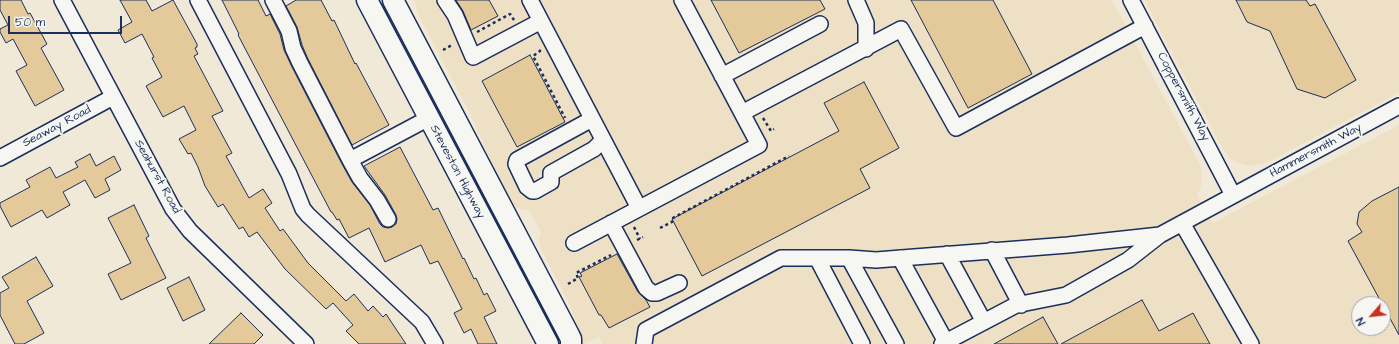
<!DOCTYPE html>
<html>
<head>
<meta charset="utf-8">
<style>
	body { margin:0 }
	#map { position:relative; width:1399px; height:344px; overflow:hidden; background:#f1e9d8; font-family:"Architects Daughter",sans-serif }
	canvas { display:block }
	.north { position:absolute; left:1351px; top:296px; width:40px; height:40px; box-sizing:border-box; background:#f6f6f2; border:1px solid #9ea6b7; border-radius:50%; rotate:242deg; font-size:11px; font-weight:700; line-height:16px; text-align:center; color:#1b2f5e }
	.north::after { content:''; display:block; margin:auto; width:14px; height:18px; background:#c8321e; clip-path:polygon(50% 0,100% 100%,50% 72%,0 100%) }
	.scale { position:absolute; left:8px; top:16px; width:114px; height:18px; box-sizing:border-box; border:2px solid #1b2f5e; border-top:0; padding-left:5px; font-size:12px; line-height:14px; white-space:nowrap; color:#1b2f5e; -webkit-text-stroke:3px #f6f6f2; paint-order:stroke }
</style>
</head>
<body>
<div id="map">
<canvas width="1399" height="344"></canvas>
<div class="north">N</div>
<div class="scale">50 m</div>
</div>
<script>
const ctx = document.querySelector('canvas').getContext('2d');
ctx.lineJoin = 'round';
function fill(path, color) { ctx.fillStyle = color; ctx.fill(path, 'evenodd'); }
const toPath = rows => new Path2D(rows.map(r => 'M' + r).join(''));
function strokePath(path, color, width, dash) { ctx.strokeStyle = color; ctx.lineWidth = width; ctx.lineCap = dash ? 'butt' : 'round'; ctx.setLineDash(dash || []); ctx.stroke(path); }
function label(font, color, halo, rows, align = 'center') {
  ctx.font = font + ' "Architects Daughter",sans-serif'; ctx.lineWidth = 3.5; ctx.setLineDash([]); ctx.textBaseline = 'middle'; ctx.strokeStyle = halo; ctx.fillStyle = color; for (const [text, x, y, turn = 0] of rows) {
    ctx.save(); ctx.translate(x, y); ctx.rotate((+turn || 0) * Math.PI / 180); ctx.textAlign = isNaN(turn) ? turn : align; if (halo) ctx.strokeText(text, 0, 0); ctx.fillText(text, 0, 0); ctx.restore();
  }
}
fill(toPath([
	[414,0,1112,0,1199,163,1202,172,1202,182,1200,189,1197,195,1213,223,1399,125,1399,344,603,344,599,337,583,344,569,303,541,249,539,240,541,232,528,210,524,210,517,208,508,201,470,113,420,18],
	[1359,304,1383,304,1383,328,1359,328],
	[1144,0,1399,0,1399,93,1266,163,1250,166,1237,163,1231,159,1223,149]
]), '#ede0c5');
const building = toPath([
	[0,0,21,0,28,14,30,13,47,44,41,48,64,90,35,106,16,71,27,65,13,39,6,43,0,32,0,29,8,25,0,10,0,0],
	[120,0,146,0,152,11,173,0,197,44,197,47,195,48,198,54,194,56,223,111,212,116,232,153,226,156,249,198,263,189,272,203,265,208,280,231,283,229,308,263,346,301,354,294,368,311,373,306,383,317,386,314,406,344,359,344,346,331,353,325,333,303,326,309,285,269,257,232,249,237,243,227,239,229,223,204,218,207,205,186,198,167,191,153,188,154,179,139,196,130,184,106,163,117,146,86,162,77,152,58,154,57,142,34,125,43,118,30,132,22,120,0],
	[222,0,258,0,266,16,270,14,280,34,284,50,292,67,342,164,352,182,370,205,380,224,383,227,388,228,392,227,396,224,397,219,396,215,385,195,364,166,400,147,433,210,438,208,463,259,464,258,474,279,476,278,484,295,487,293,496,311,484,317,497,344,478,344,471,329,464,333,454,313,462,309,438,261,430,264,421,245,385,262,369,228,349,238,339,219,337,220,332,212,331,212,238,35,239,34,222,0],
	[296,0,321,0,332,21,334,20,355,64,356,63,389,125,352,145,308,59,302,45,297,27,286,6,296,0],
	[456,0,489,0,498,16,471,30,463,11,456,0],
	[711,0,820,0,825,9,739,53,711,0],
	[911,0,993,0,1032,74,968,108,911,0],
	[1236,0,1306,0,1310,6,1315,4,1356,80,1325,98,1297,89,1270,31,1247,22,1236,0],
	[530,55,565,122,517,147,482,81,530,55],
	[864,82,899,148,860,169,870,188,702,276,672,219,839,131,824,103,864,82],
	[90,154,96,166,114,156,121,170,105,179,110,190,95,198,85,180,63,192,70,205,47,218,42,210,11,227,0,206,0,203,30,187,26,180,50,167,56,178,78,167,75,162,90,154],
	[1399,187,1399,335,1348,241,1362,232,1357,224,1359,212,1372,201,1399,187],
	[134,205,149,236,146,238,166,278,121,300,108,274,131,263,108,218,134,205],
	[617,254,638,292,646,300,650,307,609,328,601,315,599,315,579,277,582,276,580,273,617,254],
	[36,257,53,286,27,301,44,333,24,344,15,344,0,315,0,293,9,288,2,277,36,257],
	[189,277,205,310,183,321,167,288,189,277],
	[1142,300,1159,331,1193,313,1210,344,1061,344,1142,300],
	[241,313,263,335,254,344,209,344,241,313],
	[1043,317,1058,344,994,344,1043,317]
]);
fill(building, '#e4ca9a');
strokePath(building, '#1b2f5e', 1);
const minor = toPath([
	[62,0,173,209,190,231,306,344],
	[198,0,289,174,303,209,308,215,422,322,435,344],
	[273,0,289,31,293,48,300,63,350,160,429,118],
	[445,0,455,15,473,57,541,21],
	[530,0,639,208],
	[856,0,866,23,866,49],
	[1131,0,1233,195],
	[722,76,820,24],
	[742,113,901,29,956,128,1145,26],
	[592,119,517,160,516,164,527,187,532,191,535,191,551,182,551,173,594,149,603,140],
	[0,158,113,97],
	[350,160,360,178,377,200,388,219],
	[611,223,646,288,652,293,657,293,679,283],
	[1182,223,1251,344],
	[1160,235,1399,106],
	[574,243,759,145,682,0],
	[992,250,1021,305],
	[947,254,984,322],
	[817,258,862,344],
	[849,258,896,344],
	[900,258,946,342],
	[644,344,646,330,781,258,849,258,876,260,1068,245,1160,235,1128,260,1066,295,1016,305,942,344]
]);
const major = toPath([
	[367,0,548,344],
	[393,0,567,331,571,339,571,344]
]);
strokePath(minor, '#1b2f5e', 18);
strokePath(major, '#1b2f5e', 23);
strokePath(toPath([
	[477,32,510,14,514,20],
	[443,50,452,45],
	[539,50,540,51,533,56,565,118],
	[763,118,771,131,774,129],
	[634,227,640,239],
	[660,228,672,222,671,219,789,156],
	[637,240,643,237],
	[568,284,578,278,576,273,611,255]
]), '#1b2f5e', 2.5, [3, 3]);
strokePath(minor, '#f6f6f2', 15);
strokePath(major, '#f6f6f2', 20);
label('12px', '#1b2f5e', '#f6f6f2', [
	["Coppersmith Way",1183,97,62],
	["Seaway Road",57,127,-28],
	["Hammersmith Way",1316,151,-28],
	["Steveston Highway",457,172,62],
	["Seahurst Road",157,177,61]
]);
</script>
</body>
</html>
